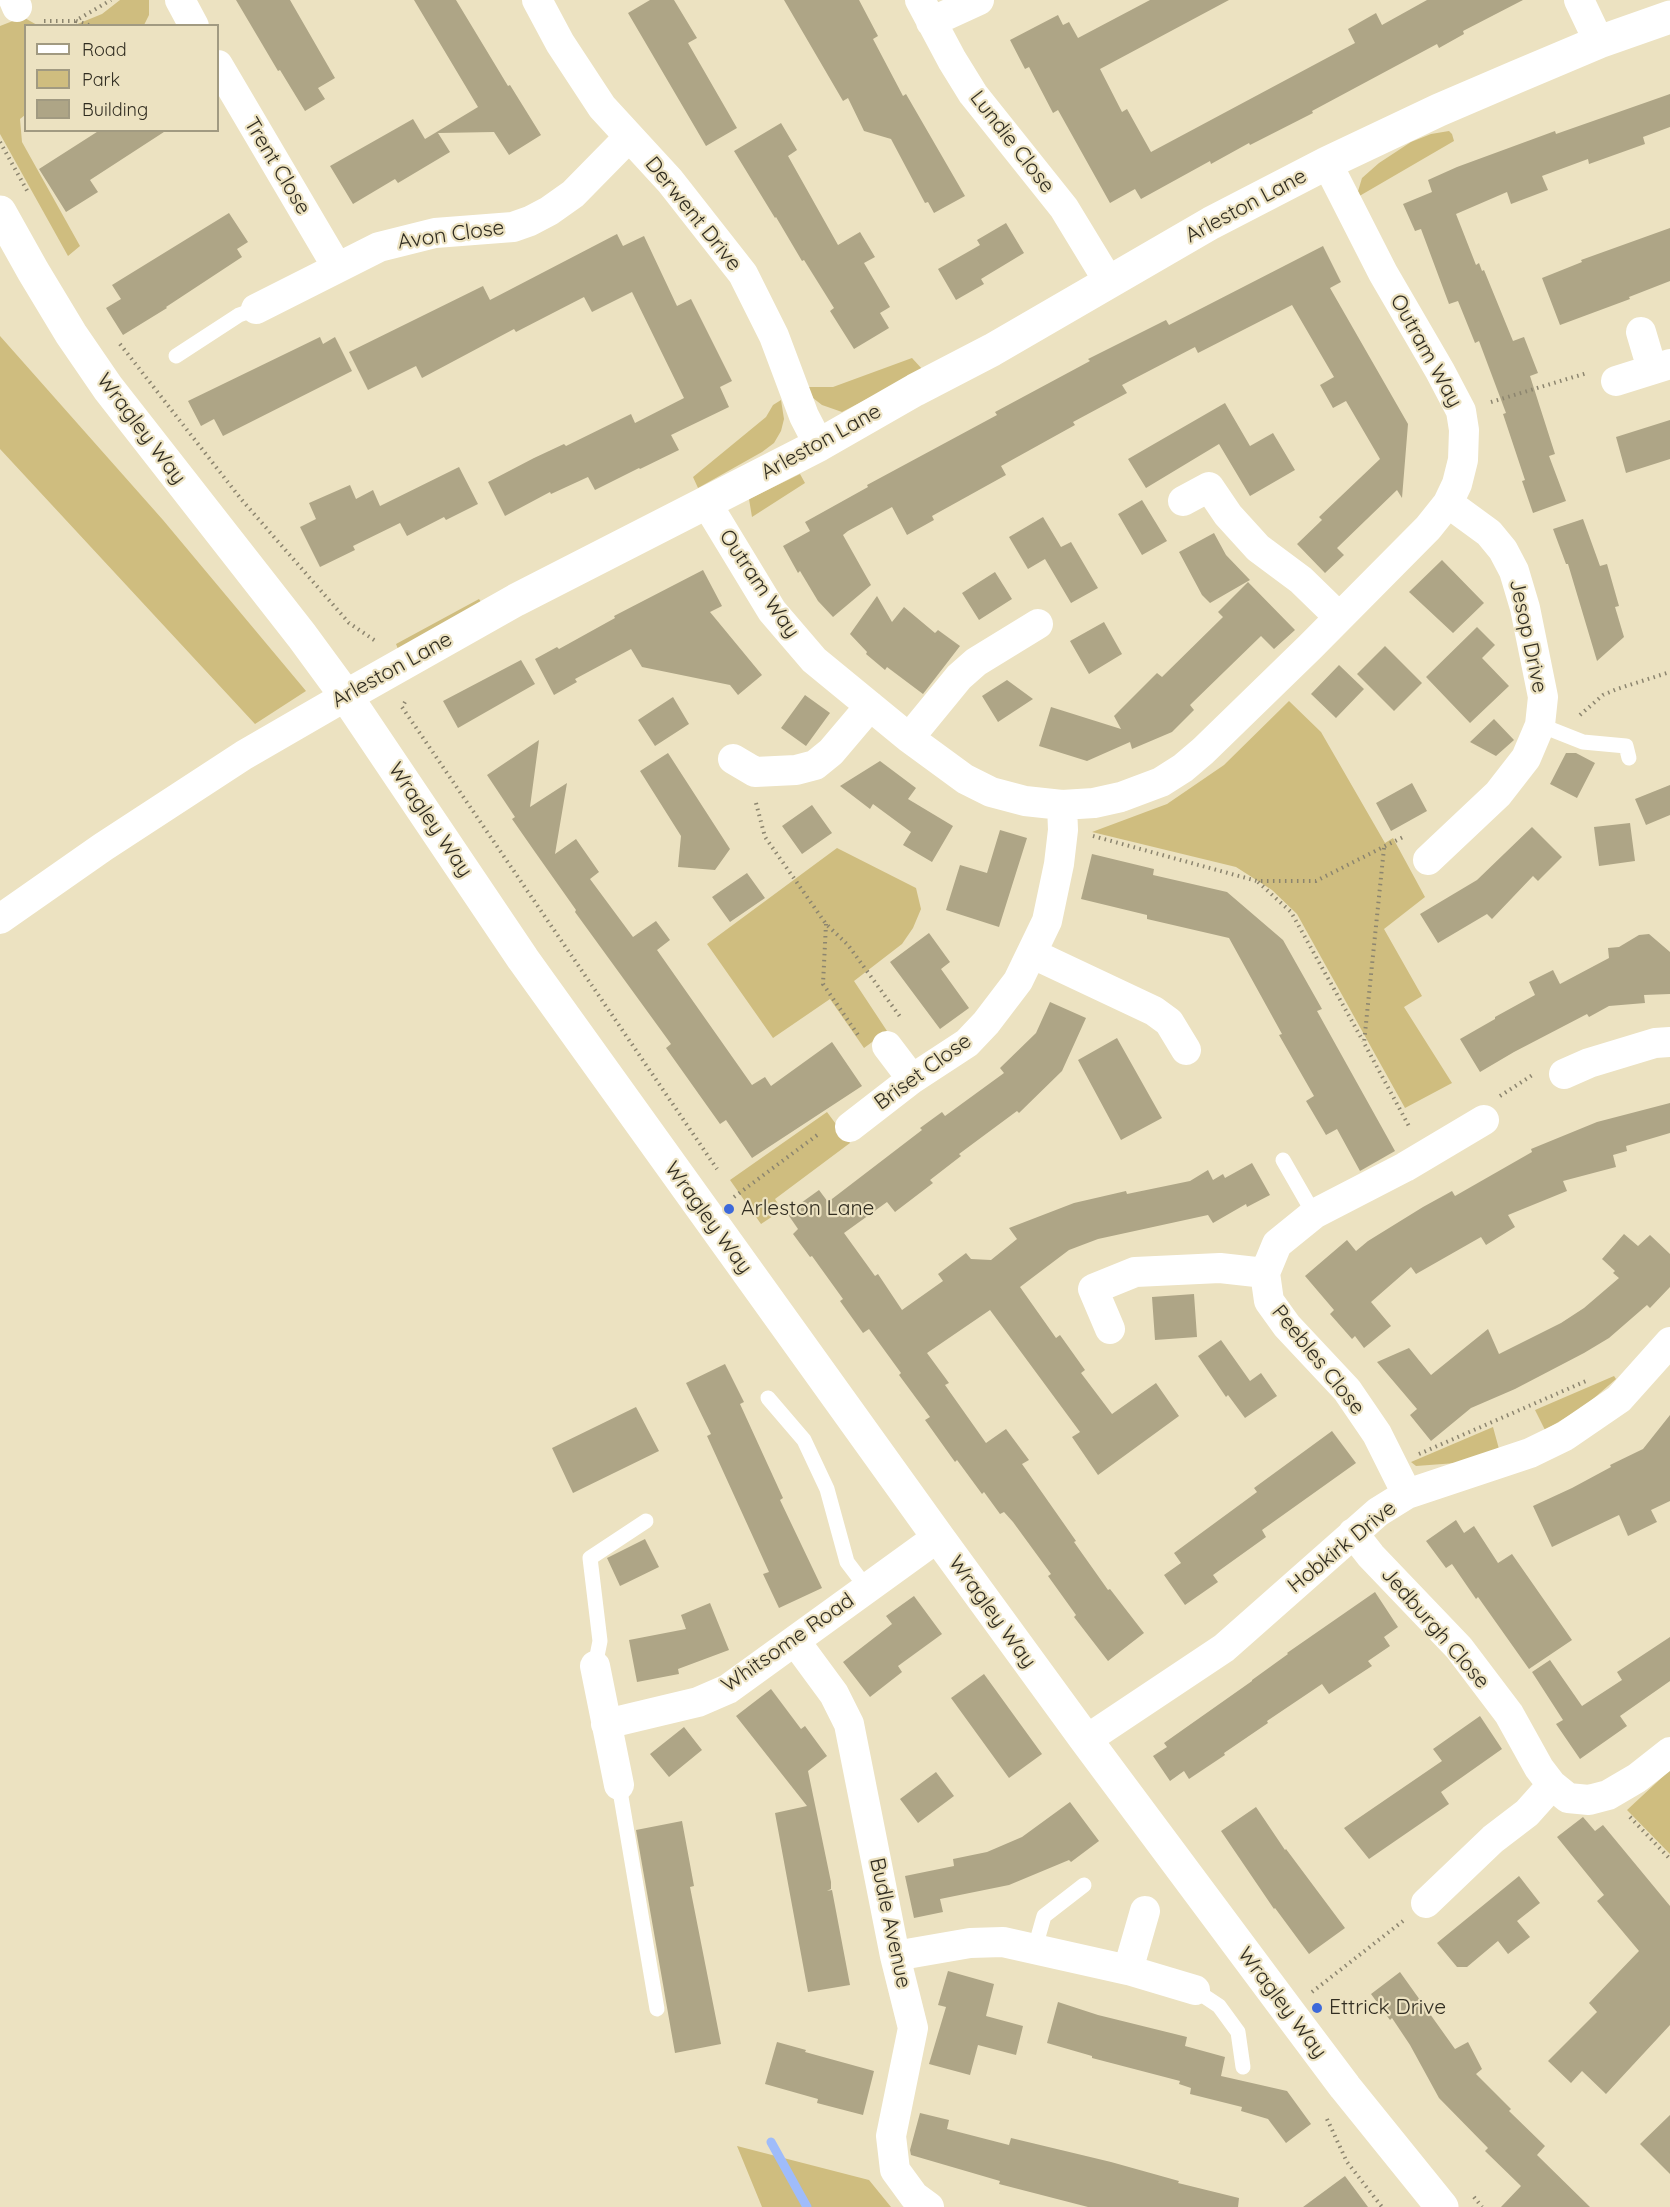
<!DOCTYPE html>
<html>
<head>
<meta charset="utf-8">
<style>
	body { margin:0 }
	#map { position:relative; width:1670px; height:2207px; overflow:hidden; background:#ece2c1; font-family:Quicksand,sans-serif }
	canvas { display:block }
	.legend { position:absolute; left:24px; top:24px; width:195px; height:108px; box-sizing:border-box; background:#ece2c1; border:2px solid #a19a81; margin:0; padding:8px 10px; list-style:none; font-size:18px; color:#312d21 }
	.legend li { display:flex; align-items:center; gap:12px; height:30px }
	.legend b { width:30px; border:2px solid #a19a81 }
</style>
</head>
<body>
<div id="map">
<canvas width="1670" height="2207"></canvas>
<ul class="legend">
<li><b style="height:8px;background:#fff"></b>Road</li>
<li><b style="height:16px;background:#cfbd7f"></b>Park</li>
<li><b style="height:16px;background:#aea586"></b>Building</li>
</ul>
</div>
<script>
const ctx = document.querySelector('canvas').getContext('2d');
ctx.lineJoin = 'round';
function fill(path, color) { ctx.fillStyle = color; ctx.fill(path, 'evenodd'); }
const toPath = rows => new Path2D(rows.map(r => 'M' + r).join(''));
function strokePath(path, color, width, dash) { ctx.strokeStyle = color; ctx.lineWidth = width; ctx.lineCap = dash ? 'butt' : 'round'; ctx.setLineDash(dash || []); ctx.stroke(path); }
function label(font, color, halo, rows, align = 'center') {
  ctx.font = font + ' Quicksand,sans-serif'; ctx.lineWidth = 4.5; ctx.setLineDash([]); ctx.textBaseline = 'middle'; ctx.strokeStyle = halo; ctx.fillStyle = color; for (const [text, x, y, turn = 0] of rows) {
    ctx.save(); ctx.translate(x, y); ctx.rotate((+turn || 0) * Math.PI / 180); ctx.textAlign = isNaN(turn) ? turn : align; if (halo) ctx.strokeText(text, 0, 0); ctx.fillText(text, 0, 0); ctx.restore();
  }
}
fill(toPath([
	[120,0,149,0,149,15,144,25,75,25,102,14],
	[23,17,37,25,26,26,25,115,20,119,22,142,80,246,68,256,0,134,0,26],
	[1449,131,1452,134,1454,141,1356,198,1362,178,1379,163,1411,142,1431,134],
	[0,336,163,520,306,691,255,724,0,449],
	[912,358,923,370,842,412,822,405,813,398,808,387,833,387],
	[781,400,784,419,781,431,774,443,762,452,698,488,693,477,766,417,773,405],
	[800,474,805,483,752,517,749,499],
	[479,599,483,605,398,649,396,644],
	[1289,701,1321,732,1385,843,1393,838,1425,897,1384,929,1422,996,1404,1007,1452,1083,1405,1108,1297,914,1272,890,1236,867,1092,832,1167,804,1224,765],
	[837,848,916,888,921,909,913,928,902,944,854,981,887,1031,864,1048,830,999,773,1038,707,944],
	[827,1112,850,1143,775,1199,782,1210,761,1224,730,1180],
	[1614,1376,1616,1379,1585,1406,1545,1430,1535,1410],
	[1493,1427,1499,1449,1456,1463,1416,1466,1411,1462],
	[1670,1770,1670,1854,1627,1810],
	[737,2146,869,2180,891,2207,762,2207]
]), '#cfbd7f');
strokePath(toPath([
	[771,2142,807,2207]
]), '#9fbcfa', 9);
fill(toPath([
	[236,0,290,0,335,78,318,88,325,99,305,111,280,70,278,71],
	[414,0,456,0,508,86,510,85,541,135,509,155,494,132,438,133,450,152,398,183,395,179,353,204,330,166,413,119,425,139,478,107],
	[650,0,674,0,697,38,688,43,737,128,706,146,628,13],
	[784,0,859,0,878,36,873,39,903,96,906,94,965,196,934,213,928,202,925,203,891,139,864,131,848,98,843,101],
	[1150,0,1229,0,1100,69,1122,112,1127,109,1151,152,1355,43,1348,29,1376,13,1382,25,1427,0,1523,0,1463,31,1464,34,1439,48,1437,44,1312,111,1313,113,1250,145,1249,143,1211,164,1210,161,1141,199,1135,189,1110,203,1058,110,1053,113,1029,67,1025,69,1010,40,1058,15,1063,25,1069,22,1078,38],
	[1670,94,1670,127,1643,137,1645,144,1589,164,1588,159,1542,176,1548,190,1511,204,1507,192,1456,214,1476,265,1479,263,1482,271,1484,270,1513,341,1524,337,1538,373,1530,376,1555,454,1549,456,1566,501,1533,513,1522,481,1525,480,1503,414,1506,413,1479,341,1475,343,1458,301,1449,304,1421,229,1415,231,1403,204,1432,192,1428,180,1457,167,1555,131,1556,134],
	[781,123,797,150,788,156,838,245,860,232,875,257,864,263,890,307,880,313,889,328,854,349,830,311,834,308,804,260,802,261,776,217,775,218,734,151],
	[100,130,167,130,90,180,98,192,66,212,39,169],
	[229,213,248,242,237,249,242,257,166,307,167,308,123,335,106,308,121,299,112,285],
	[1006,223,1024,253,981,279,984,284,956,300,938,269,980,245,977,240],
	[1670,228,1670,281,1629,297,1630,299,1560,325,1542,278,1582,262,1581,260],
	[617,234,623,246,644,236,677,306,691,299,732,381,720,387,729,407,671,435,679,450,640,469,639,468,595,490,588,477,551,494,550,492,505,516,488,482,534,458,564,444,566,446,631,414,635,423,684,398,632,292,592,312,584,297,516,332,514,329,422,378,416,366,368,390,349,352,483,286,490,300],
	[1323,246,1341,282,1330,288,1408,424,1402,498,1397,490,1337,548,1344,555,1325,573,1297,544,1322,520,1319,517,1380,459,1346,401,1333,408,1320,385,1334,377,1292,305,1198,353,1195,347,1122,385,1127,393,1073,422,1075,425,1001,466,1006,475,932,516,934,520,907,535,892,507,848,531,843,535,871,585,833,617,818,601,800,571,798,573,783,546,810,531,805,522,868,487,867,485,997,415,995,412,1090,361,1088,359,1166,320,1169,325],
	[320,337,323,344,335,337,352,371,223,436,214,419,201,426,188,401],
	[1225,403,1250,446,1273,433,1295,470,1250,496,1219,444,1146,488,1128,459],
	[1670,420,1670,459,1626,473,1616,437],
	[459,467,478,504,446,520,444,517,407,536,400,523,353,546,355,550,320,567,300,527,316,519,309,503,350,485,356,499,373,490,380,506],
	[1142,500,1167,541,1142,555,1118,514],
	[1043,517,1061,547,1071,542,1098,588,1071,603,1045,559,1028,569,1009,537],
	[1583,519,1600,566,1607,564,1619,606,1615,607,1624,637,1597,661,1568,564,1566,564,1553,529],
	[1214,533,1226,555,1250,580,1210,603,1202,595,1179,552],
	[1442,560,1484,603,1453,633,1409,592],
	[703,570,722,606,710,612,762,675,738,695,730,685,642,667,631,649,575,679,577,682,554,695,535,659,557,647,559,649,615,618,614,616],
	[995,572,1012,599,979,620,962,593],
	[1248,582,1295,630,1274,649,1261,636,1190,705,1194,710,1172,732,1132,749,1130,742,1087,761,1039,746,1051,707,1121,729,1114,716,1157,673,1162,677,1223,617,1218,612],
	[877,596,892,622,904,607,935,633,938,630,960,646,923,694,887,667,885,670,866,654,867,652,850,634],
	[1104,622,1122,654,1089,674,1070,641],
	[1477,627,1495,645,1482,658,1509,686,1470,723,1426,677],
	[1385,646,1422,683,1394,711,1357,674],
	[521,660,535,684,458,728,443,701],
	[1339,665,1364,689,1336,718,1311,694],
	[1007,680,1033,699,998,722,982,696],
	[805,695,830,713,806,746,781,728],
	[673,697,689,724,655,746,638,720],
	[1494,719,1514,740,1496,756,1470,742],
	[539,740,530,807,567,783,555,854,576,839,599,872,590,879,633,937,656,921,670,940,657,950,752,1085,765,1077,771,1086,832,1042,862,1086,752,1158,726,1120,720,1124,666,1048,671,1044,575,912,576,910,535,852,512,819,515,817,487,775],
	[668,753,730,849,715,870,678,867,681,836,640,771],
	[1566,753,1576,753,1595,763,1577,798,1550,784],
	[880,761,916,788,908,799,953,826,932,862,903,845,911,832,873,804,870,809,840,786],
	[1412,783,1427,811,1391,831,1376,803],
	[1670,785,1670,815,1646,825,1635,799],
	[812,805,832,833,802,854,782,826],
	[1630,823,1635,861,1599,866,1594,827],
	[1532,827,1562,857,1538,881,1533,876,1492,919,1487,914,1438,943,1420,914,1477,880],
	[1000,830,1027,838,999,927,946,910,960,865,987,873],
	[1092,854,1154,869,1153,875,1227,892,1283,940,1322,1009,1317,1011,1395,1151,1360,1171,1337,1129,1326,1135,1306,1101,1314,1096,1279,1035,1282,1034,1229,938,1147,919,1147,915,1081,899],
	[747,873,765,898,730,922,712,897],
	[929,933,950,962,941,969,969,1008,940,1029,890,962],
	[1649,934,1670,952,1670,994,1644,995,1645,1003,1609,1006,1589,1017,1587,1014,1514,1052,1480,1072,1460,1039,1495,1019,1495,1017,1535,995,1529,982,1553,970,1560,984,1609,958,1608,948,1619,947,1639,935],
	[1050,1002,1086,1018,1062,1071,1019,1113,1017,1111,959,1154,961,1156,930,1180,933,1183,895,1212,887,1202,844,1233,875,1276,878,1274,902,1310,943,1281,938,1274,966,1253,971,1259,991,1260,1017,1239,1009,1228,1074,1203,1126,1191,1127,1194,1190,1181,1208,1170,1213,1180,1223,1174,1225,1178,1252,1163,1270,1195,1247,1207,1246,1204,1213,1223,1208,1215,1098,1239,1069,1250,1020,1287,1056,1338,1060,1335,1085,1370,1081,1373,1112,1414,1156,1383,1179,1416,1098,1475,1072,1437,1080,1432,990,1310,927,1353,949,1383,945,1385,986,1443,1006,1429,1029,1460,1022,1464,1076,1541,1074,1542,1108,1590,1110,1589,1144,1633,1108,1661,1074,1617,1076,1615,1048,1576,1051,1574,1013,1522,1004,1512,1000,1514,984,1492,982,1494,957,1460,955,1462,925,1420,930,1417,899,1375,901,1373,869,1329,863,1333,840,1301,843,1299,812,1256,810,1257,793,1234,798,1229,787,1213,819,1190,828,1202,922,1130,920,1128,942,1112,945,1116,1004,1073,1000,1068,1036,1033],
	[1117,1038,1162,1118,1121,1140,1078,1060],
	[1670,1103,1670,1133,1626,1146,1627,1151,1613,1155,1616,1167,1563,1181,1567,1191,1508,1215,1515,1227,1486,1245,1481,1237,1416,1274,1411,1267,1371,1302,1391,1326,1364,1348,1355,1336,1352,1339,1330,1314,1334,1310,1305,1276,1347,1240,1356,1251,1368,1241,1423,1207,1452,1191,1455,1196,1532,1152,1531,1149,1597,1122],
	[1624,1234,1638,1246,1650,1235,1670,1254,1670,1287,1650,1308,1647,1305,1609,1338,1584,1353,1515,1389,1471,1408,1431,1441,1410,1415,1417,1409,1377,1362,1409,1348,1431,1375,1488,1329,1499,1354,1561,1323,1584,1308,1619,1278,1613,1273,1615,1271,1602,1259],
	[1194,1294,1197,1337,1155,1340,1152,1297],
	[1221,1340,1250,1381,1261,1373,1277,1396,1245,1418,1228,1395,1226,1397,1198,1356],
	[725,1364,744,1402,740,1404,783,1498,780,1500,822,1588,779,1608,763,1574,769,1572,707,1436,711,1434,686,1383],
	[636,1407,659,1451,573,1493,552,1448],
	[1670,1415,1670,1501,1651,1510,1657,1522,1628,1536,1619,1515,1552,1547,1533,1506,1572,1488,1611,1467,1610,1465,1643,1449],
	[1332,1431,1356,1463,1262,1530,1266,1537,1213,1575,1218,1582,1185,1605,1164,1575,1181,1563,1174,1553,1257,1492,1254,1488],
	[1456,1520,1464,1533,1474,1526,1498,1563,1512,1554,1572,1640,1529,1669,1478,1597,1476,1599,1452,1564,1446,1568,1426,1541],
	[645,1539,659,1567,620,1586,607,1558],
	[1375,1592,1398,1627,1384,1637,1390,1646,1368,1661,1372,1666,1329,1694,1322,1684,1267,1721,1268,1723,1224,1753,1225,1755,1189,1779,1184,1771,1170,1781,1153,1756,1167,1747,1164,1743,1252,1681,1252,1680,1288,1654,1287,1653],
	[914,1596,942,1634,898,1666,902,1672,870,1697,843,1662,892,1624,886,1616],
	[710,1603,729,1650,678,1669,679,1674,637,1682,629,1640,686,1629,681,1615],
	[1670,1637,1670,1681,1620,1716,1627,1726,1580,1759,1556,1724,1563,1720,1532,1672,1550,1660,1582,1706,1622,1680,1617,1672],
	[984,1674,1042,1754,1009,1778,951,1698],
	[771,1689,801,1729,805,1726,827,1756,808,1771,831,1882,831,1889,827,1891,832,1890,850,1985,808,1992,775,1813,807,1806,736,1716],
	[1480,1716,1502,1749,1441,1792,1449,1804,1369,1859,1344,1828,1442,1761,1433,1749],
	[684,1727,702,1750,669,1777,650,1754],
	[936,1772,954,1796,918,1823,900,1799],
	[1070,1802,1099,1841,1071,1862,1069,1860,1009,1885,940,1899,943,1912,914,1918,905,1876,954,1866,953,1859,987,1852,1022,1837],
	[1256,1807,1285,1850,1286,1849,1345,1928,1309,1954,1275,1908,1274,1909,1221,1831],
	[1583,1817,1595,1831,1603,1825,1670,1906,1670,2025,1606,2094,1582,2071,1571,2083,1548,2061,1597,2012,1589,2003,1639,1951,1597,1901,1604,1895,1557,1837],
	[682,1821,694,1886,690,1887,721,2044,675,2053,636,1830],
	[1519,1876,1540,1903,1517,1921,1530,1937,1508,1954,1498,1941,1467,1967,1457,1967,1437,1943],
	[948,1971,994,1984,986,2016,1023,2026,1016,2055,978,2045,970,2075,929,2064,946,2007,938,2005],
	[1400,1972,1455,2049,1468,2042,1482,2069,1476,2074,1511,2109,1509,2111,1545,2146,1537,2155,1590,2207,1501,2207,1521,2186,1485,2151,1488,2148,1439,2098,1410,2045,1392,2018,1390,2020,1371,1994],
	[1058,2002,1098,2015,1187,2037,1185,2046,1225,2057,1221,2076,1287,2091,1311,2124,1286,2143,1268,2119,1241,2111,1242,2107,1190,2094,1191,2088,1179,2084,1180,2081,1092,2058,1092,2056,1047,2043],
	[777,2042,806,2050,805,2052,874,2071,863,2115,817,2103,818,2099,765,2084],
	[920,2113,949,2120,947,2129,1009,2145,1011,2138,1111,2162,1179,2181,1178,2183,1239,2198,1238,2207,1088,2207,999,2184,1000,2181,911,2155,910,2150],
	[1670,2115,1670,2174,1640,2144],
	[1345,2176,1368,2207,1303,2207]
]), '#aea586');
strokePath(toPath([
	[44,21,75,21,111,0],
	[76,21,92,26],
	[0,142,29,194],
	[120,344,241,499,349,623,377,642],
	[1491,402,1587,373],
	[405,702,402,707,717,1169],
	[1580,715,1603,695,1617,689,1670,672],
	[756,803,765,837,826,924,848,945,901,1018],
	[1093,836,1257,881,1316,881,1405,836],
	[1384,848,1364,1043,1410,1128],
	[1258,882,1291,912,1363,1041],
	[826,924,823,984,858,1035],
	[1500,1096,1534,1074],
	[734,1197,820,1133],
	[1419,1454,1586,1381],
	[1630,1817,1670,1859],
	[1312,1992,1403,1921],
	[1327,2119,1347,2162,1382,2207],
	[1474,2197,1482,2207]
]), '#8c856f', 4, [1.5, 4.5]);
strokePath(toPath([
	[176,356,239,315,256,309],
	[1540,725,1583,742,1626,746,1629,758],
	[1283,1160,1314,1214],
	[768,1398,804,1440,827,1489,847,1562,866,1587],
	[595,1666,600,1641,590,1558,646,1521],
	[619,1785,657,2009],
	[1034,1951,1044,1916,1084,1885],
	[1195,1990,1219,2006,1238,2032,1243,2067]
]), '#fff', 15);
strokePath(toPath([
	[14,0,17,7],
	[180,0,194,26],
	[537,0,560,43,602,107,670,181,743,274,774,336,804,416,819,445],
	[920,0,952,60,973,94,1064,208,1109,282],
	[1579,0,1599,42],
	[931,22,979,0],
	[218,65,337,267],
	[256,309,379,247,435,233,513,227,530,221,549,211,573,194,629,137],
	[1641,332,1652,369],
	[1616,381,1670,364],
	[1183,501,1209,487,1228,515,1258,548,1301,580,1339,617],
	[707,504,772,611,814,660,909,738,965,779,991,792,1025,801,1062,805,1094,803,1121,797,1161,782,1183,768,1203,751,1310,647,1428,528,1448,503,1457,484,1463,460,1464,430,1461,411,1440,371,1383,273,1327,163],
	[909,738,959,677,976,662,1038,624],
	[733,759,755,772,796,770,815,765,831,752,870,706],
	[1428,860,1498,794,1526,758,1540,725,1543,697,1525,608,1514,571,1503,550,1489,533,1448,503],
	[0,919,103,847,244,755,346,696],
	[1033,954,1154,1011,1169,1022,1186,1050],
	[887,1046,912,1079],
	[1564,1074,1589,1063,1655,1043,1670,1042],
	[850,1127,912,1079,967,1043,986,1023,1018,981,1047,921,1059,864,1063,830,1062,805],
	[1110,1329,1093,1289,1135,1272,1220,1268,1265,1273],
	[1407,1494,1377,1434,1347,1390,1287,1326,1269,1301,1265,1273,1277,1244,1314,1214,1405,1167,1484,1120],
	[1353,1533,1371,1556,1459,1648,1509,1714,1539,1768,1552,1785,1568,1798,1589,1800,1608,1795,1637,1778,1670,1752],
	[795,1641,834,1694,849,1724,895,1956,913,2028,891,2136,895,2170,914,2196,929,2207],
	[595,1666,619,1785],
	[606,1724,698,1702,728,1689,938,1537],
	[1086,1740,1224,1648,1378,1512,1407,1494,1530,1453,1565,1436,1619,1399,1670,1342],
	[1426,1903,1493,1839,1527,1813,1552,1785],
	[895,1956,970,1943,1003,1942,1128,1970,1195,1990],
	[1128,1970,1145,1911]
]), '#fff', 30);
strokePath(toPath([
	[0,212,33,271,71,334,108,388,302,636,346,696,523,959,938,1537,1086,1740,1288,2011,1345,2087,1442,2207],
	[346,696,516,600,819,445,915,390,992,350,1211,223,1327,163,1439,110,1516,77,1599,42,1670,17]
]), '#fff', 33);
for (const [x, y, r, color] of [
	[729,1209,6,"#3d69da"],
	[1317,2008,6,"#3d69da"]
]) { const dot = new Path2D(); dot.arc(x, y, r, 0, 2 * Math.PI); ctx.fillStyle = color; ctx.fill(dot); strokePath(dot, '#ece2c1', 2); }
label('21px', '#312d21', '#ece2c1', [
	["Lundie Close",1012,142,52],
	["Trent Close",277,166,59],
	["Arleston Lane",1246,206,-28],
	["Derwent Drive",693,214,51],
	["Avon Close",451,235,-8],
	["Outram Way",1426,351,61],
	["Wragley Way",141,429,53],
	["Arleston Lane",821,442,-29],
	["Outram Way",759,584,56],
	["Jesop Drive",1528,636,78],
	["Arleston Lane",392,670,-29],
	["Wragley Way",430,820,56],
	["Briset Close",923,1072,-36],
	["Wragley Way",708,1218,54],
	["Peebles Close",1318,1360,51],
	["Hobkirk Drive",1342,1547,-39],
	["Wragley Way",992,1612,54],
	["Jedburgh Close",1435,1628,49],
	["Whitsome Road",788,1643,-35],
	["Budle Avenue",890,1923,78],
	["Wragley Way",1282,2003,53]
]);
label('21px', '#312d21', '#ece2c1', [
	["Arleston Lane",741,1209],
	["Ettrick Drive",1329,2008]
], 'left');
</script>
</body>
</html>
